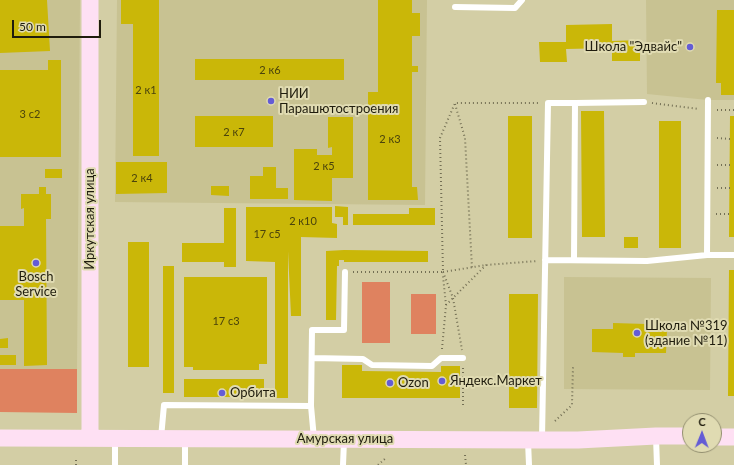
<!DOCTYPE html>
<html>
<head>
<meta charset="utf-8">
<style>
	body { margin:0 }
	#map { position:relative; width:734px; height:465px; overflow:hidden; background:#d3cea5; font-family:Lato,sans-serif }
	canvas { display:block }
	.north { position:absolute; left:682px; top:413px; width:40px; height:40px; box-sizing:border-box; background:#e0dbb2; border:1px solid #938f70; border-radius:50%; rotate:1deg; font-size:11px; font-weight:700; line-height:16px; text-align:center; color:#1f1c0d }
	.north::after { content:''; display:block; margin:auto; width:14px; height:18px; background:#645cd5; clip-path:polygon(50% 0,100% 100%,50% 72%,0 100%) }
	.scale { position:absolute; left:12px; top:20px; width:89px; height:18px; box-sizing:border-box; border:2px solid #1f1c0d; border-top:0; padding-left:5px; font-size:12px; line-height:14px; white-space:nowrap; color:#1f1c0d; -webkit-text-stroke:3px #e0dbb2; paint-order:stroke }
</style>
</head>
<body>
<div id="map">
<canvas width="734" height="465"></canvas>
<div class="north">С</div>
<div class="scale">50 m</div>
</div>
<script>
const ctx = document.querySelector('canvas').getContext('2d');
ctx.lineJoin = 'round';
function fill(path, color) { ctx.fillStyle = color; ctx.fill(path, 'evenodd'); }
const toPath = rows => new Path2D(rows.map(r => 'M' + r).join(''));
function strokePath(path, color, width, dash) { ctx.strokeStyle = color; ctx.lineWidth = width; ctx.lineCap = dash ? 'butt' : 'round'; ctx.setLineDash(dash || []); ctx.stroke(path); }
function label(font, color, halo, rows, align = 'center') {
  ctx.font = font + ' Lato,sans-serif'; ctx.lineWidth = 4; ctx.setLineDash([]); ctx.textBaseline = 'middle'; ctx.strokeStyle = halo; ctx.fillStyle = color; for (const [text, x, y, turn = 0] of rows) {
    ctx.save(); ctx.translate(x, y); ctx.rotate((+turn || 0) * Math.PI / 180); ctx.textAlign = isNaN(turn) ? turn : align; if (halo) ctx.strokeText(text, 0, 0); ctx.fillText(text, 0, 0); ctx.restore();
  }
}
fill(toPath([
	[0,0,80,0,77,369,0,369],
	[117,0,427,0,425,205,115,202],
	[646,0,734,0,734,100,708,100,647,94],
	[564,277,711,278,710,390,564,389]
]), '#c8c292');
fill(toPath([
	[362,282,390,282,390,343,362,343],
	[411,294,436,294,436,334,411,334],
	[0,369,77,369,77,413,0,412]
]), '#df825f');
fill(toPath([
	[0,0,47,0,50,51,0,53],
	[121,0,159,0,159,156,133,156,133,24,121,24],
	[378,0,412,0,412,13,420,13,420,36,412,36,412,66,418,66,418,72,412,72,412,187,417,187,418,200,368,200,368,92,378,92],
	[717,10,734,10,734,95,721,95,721,83,716,83],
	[612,24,612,41,640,40,640,61,612,61,612,48,566,49,567,62,540,62,539,42,566,42,566,25],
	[195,59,344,59,344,80,195,80],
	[48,60,61,60,61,157,0,157,0,70,48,70],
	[581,111,604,111,605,237,582,237],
	[195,116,273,116,273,147,195,147],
	[508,116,532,116,532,238,508,238],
	[730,116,734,116,734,237,729,237],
	[328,117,353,117,353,178,332,178,332,201,294,200,294,149,317,149,317,155,332,155,332,147,328,148],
	[659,121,681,121,681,248,659,248],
	[116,162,167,162,167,193,116,194],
	[263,167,276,167,276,188,288,188,288,199,250,199,250,176,263,176],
	[45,169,62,169,62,178,45,178],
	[211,186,229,186,229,196,211,195],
	[39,187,46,187,46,194,51,194,51,219,46,219,47,365,24,366,24,300,0,300,0,226,24,226,24,208,21,209,21,194,39,194],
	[335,206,348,207,348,225,343,225,343,217,335,217],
	[246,207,332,207,332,223,337,224,337,238,301,237,301,316,291,316,288,251,288,398,275,398,275,262,246,261],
	[224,208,236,208,236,267,224,267,224,262,182,262,182,243,224,243],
	[409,208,435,208,435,225,353,225,353,214,409,214],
	[624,237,638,237,638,248,624,248],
	[128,242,149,242,149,367,128,367],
	[344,250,428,251,428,262,344,262,344,260,339,260,339,266,337,266,336,320,326,320,326,251],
	[163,266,174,266,174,393,163,393],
	[729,270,734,270,734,396,728,396],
	[184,277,267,277,267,364,259,364,259,370,193,370,193,367,184,367],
	[509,294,538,294,537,408,509,408],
	[613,323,646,324,646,330,667,330,666,353,635,353,635,357,623,357,623,353,592,352,592,329,613,329],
	[8,338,8,348,0,348,0,339],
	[0,355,16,355,16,365,0,365],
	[342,365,362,365,362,371,441,372,441,366,460,366,460,398,342,398],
	[184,379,264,379,264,397,184,397]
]), '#cab708');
strokePath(toPath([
	[652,103,699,109],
	[455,104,465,138,472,268],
	[717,110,734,110],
	[717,138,730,139],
	[717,165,730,165],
	[717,188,730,188],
	[716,214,730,214],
	[353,272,443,272,440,138,455,103,540,103],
	[443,272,453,298,462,350],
	[443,272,486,265,537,261],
	[446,305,486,265],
	[442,349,446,305,443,276],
	[463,405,463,367],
	[555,421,572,405,573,367],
	[465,455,466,465],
	[76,465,76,460],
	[378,465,387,457]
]), '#736f54', 2, [1, 3]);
strokePath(toPath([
	[455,7,515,8,522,0],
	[575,103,644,102],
	[707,255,708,100],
	[545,260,647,261,707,255,734,255],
	[312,358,363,359,372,365,432,366,441,358,463,358],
	[656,437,657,465],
	[161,438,164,405,311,406],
	[542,438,548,103,575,103,574,260],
	[314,439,311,406,312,330,344,330,345,272],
	[115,440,115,465],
	[528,441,529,465],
	[185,465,185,440],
	[343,465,344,441]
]), '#fff', 6);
strokePath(toPath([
	[714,437,734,437],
	[0,438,542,440,578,440,656,436,690,436],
	[90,438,90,0]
]), '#fee0f3', 17);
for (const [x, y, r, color] of [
	[690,47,4,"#645cd5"],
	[271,101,4,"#645cd5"],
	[36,263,4,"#645cd5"],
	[637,333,4,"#645cd5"],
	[442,381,4,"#645cd5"],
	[390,383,4,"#645cd5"],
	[222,393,4,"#645cd5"]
]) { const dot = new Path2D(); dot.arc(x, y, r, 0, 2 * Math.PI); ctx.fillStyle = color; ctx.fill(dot); strokePath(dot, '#e0dbb2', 1.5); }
label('11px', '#4a430c', null, [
	["2 к6",270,70],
	["2 к1",146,90],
	["3 с2",30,114],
	["2 к7",234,132],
	["2 к3",390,139],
	["2 к5",324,166],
	["2 к4",142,178],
	["2 к10",303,221],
	["17 с5",267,234],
	["17 с3",226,321]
]);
label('13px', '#1f1c0d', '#e0dbb2', [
	["Школа \"Эдвайс\"",682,47,"right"],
	["НИИ",279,94],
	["Парашютостроения",279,109],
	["Bosch",36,277,"center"],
	["Service",36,292,"center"],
	["Школа №319",645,326],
	["(здание №11)",645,341],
	["Яндекс.Маркет",450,381],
	["Ozon",398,383],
	["Орбита",230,393]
], 'left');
label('13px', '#1f1c0d', '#e0dbb2', [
	["Иркутская улица",90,219,-90],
	["Амурская улица",345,439]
]);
</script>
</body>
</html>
